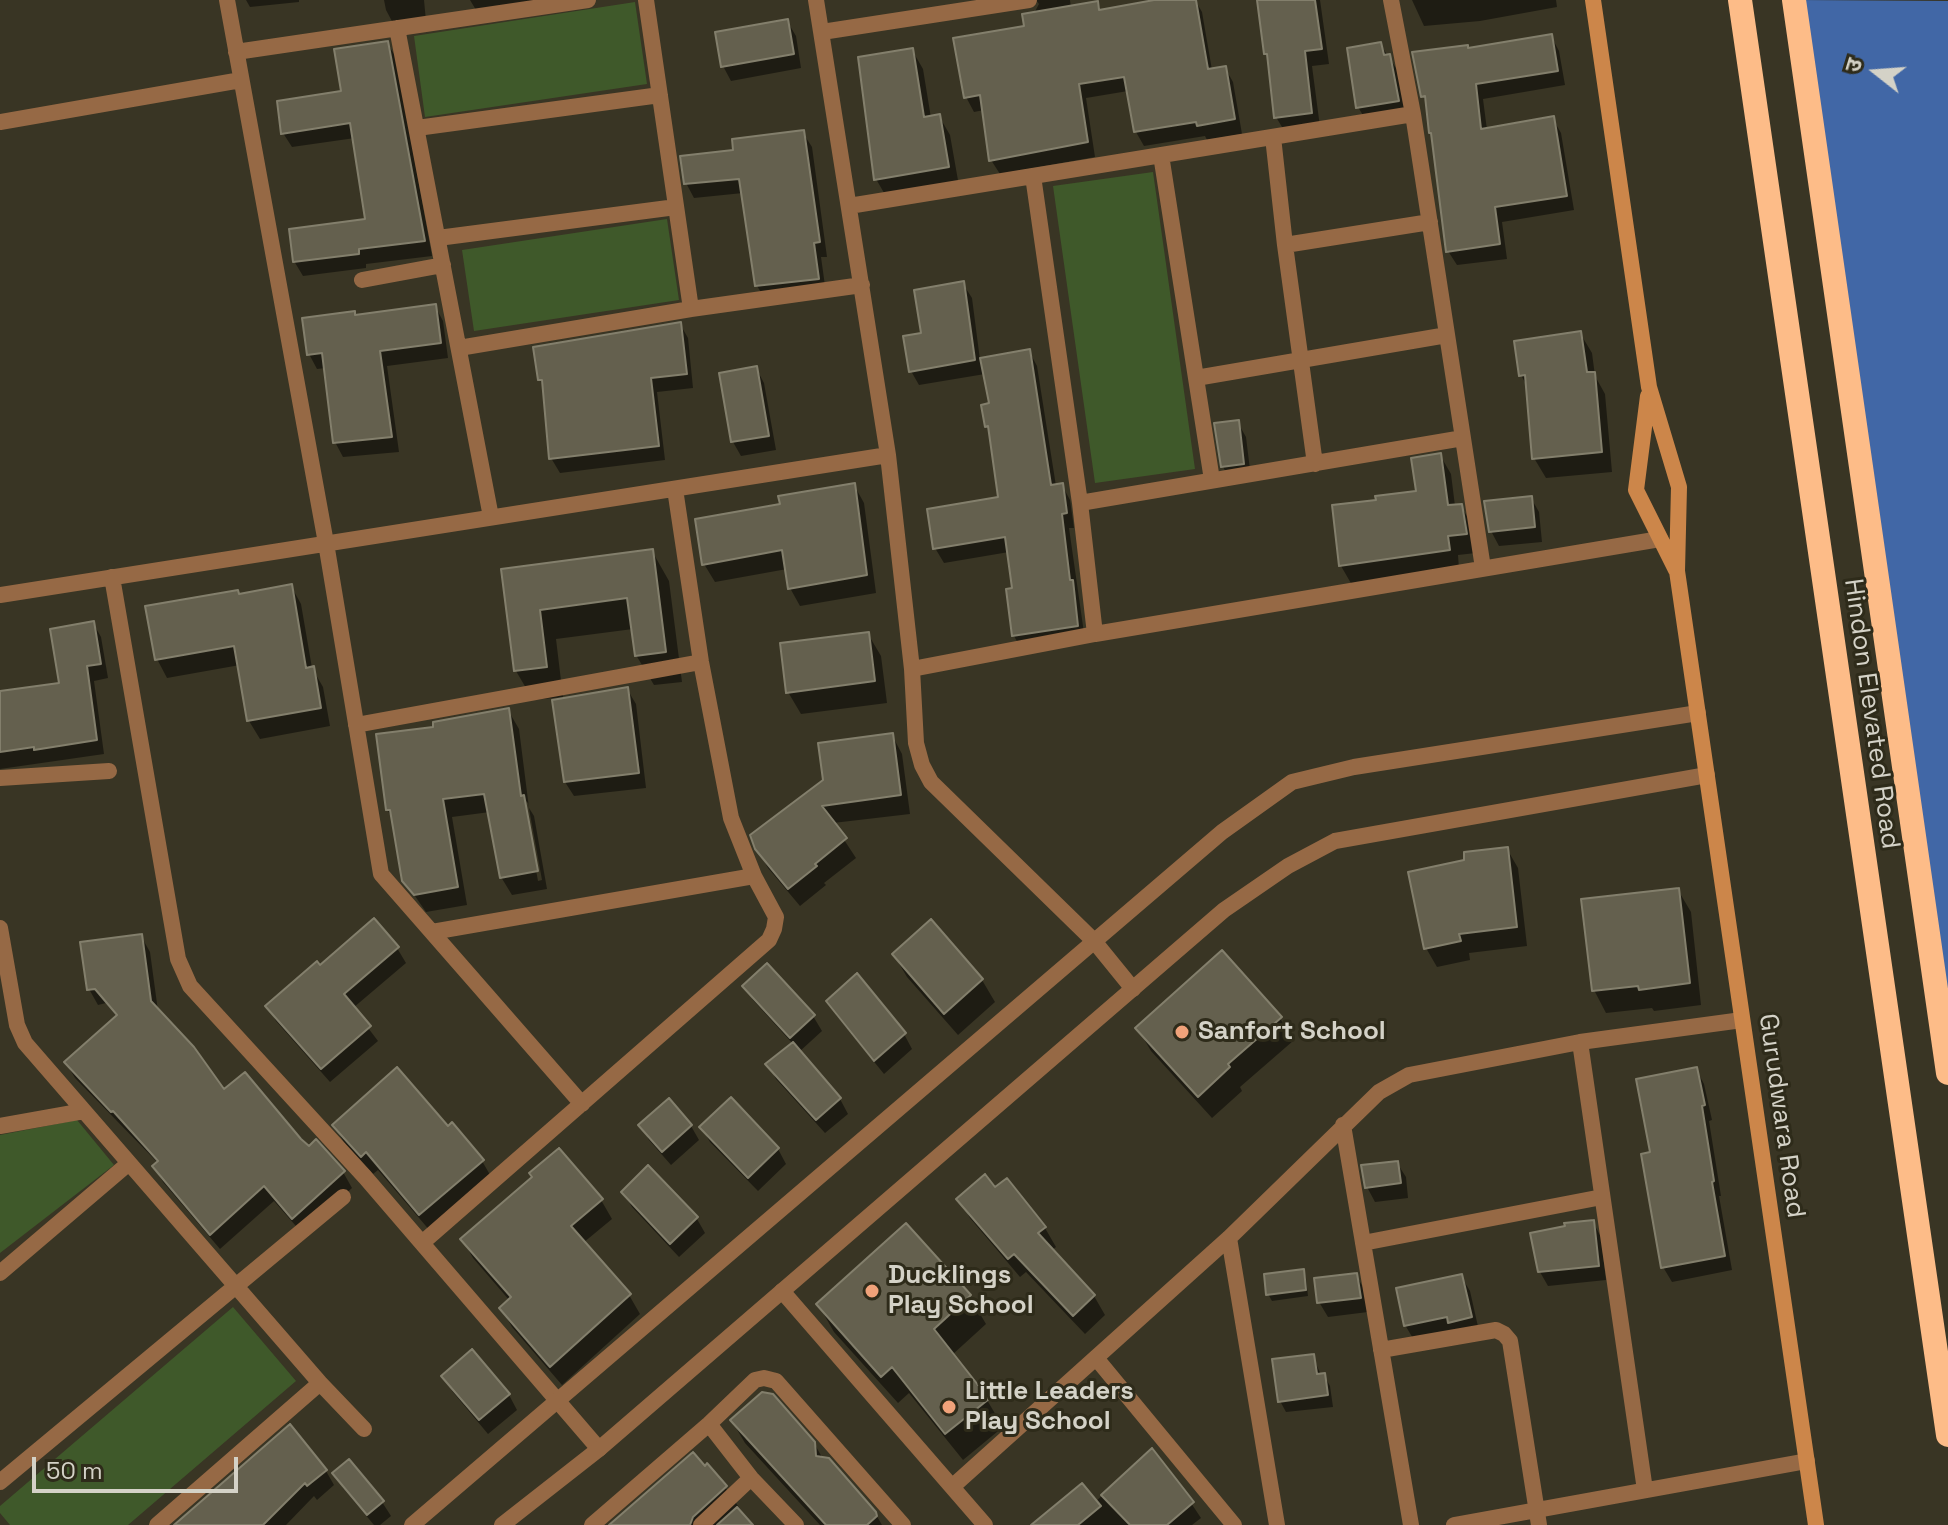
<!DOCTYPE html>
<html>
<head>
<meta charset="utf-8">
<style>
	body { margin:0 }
	#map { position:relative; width:1948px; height:1525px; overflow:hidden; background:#393524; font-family:"Space Grotesk","Noto Sans Devanagari",sans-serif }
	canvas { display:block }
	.north { position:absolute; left:1836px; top:32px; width:80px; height:80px; -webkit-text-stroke:6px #2e2b1a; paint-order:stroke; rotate:287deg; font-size:22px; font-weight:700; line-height:32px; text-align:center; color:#d4d2c7 }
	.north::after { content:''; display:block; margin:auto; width:28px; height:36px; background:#d4d2c7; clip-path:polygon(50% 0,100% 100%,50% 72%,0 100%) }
	.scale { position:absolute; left:32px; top:1457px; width:206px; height:36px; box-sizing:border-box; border:4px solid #d4d2c7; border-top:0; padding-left:10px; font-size:24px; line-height:28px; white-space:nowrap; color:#d4d2c7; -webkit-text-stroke:6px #2e2b1a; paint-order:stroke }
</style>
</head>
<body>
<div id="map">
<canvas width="1948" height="1525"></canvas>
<div class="north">उ</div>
<div class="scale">50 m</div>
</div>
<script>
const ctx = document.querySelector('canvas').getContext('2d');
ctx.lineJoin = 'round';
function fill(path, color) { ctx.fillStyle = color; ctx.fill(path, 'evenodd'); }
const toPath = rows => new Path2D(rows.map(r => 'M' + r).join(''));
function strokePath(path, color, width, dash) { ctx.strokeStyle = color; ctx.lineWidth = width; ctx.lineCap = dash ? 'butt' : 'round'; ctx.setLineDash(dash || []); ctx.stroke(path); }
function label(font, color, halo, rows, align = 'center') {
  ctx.font = font + ' "Space Grotesk",sans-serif'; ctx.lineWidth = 6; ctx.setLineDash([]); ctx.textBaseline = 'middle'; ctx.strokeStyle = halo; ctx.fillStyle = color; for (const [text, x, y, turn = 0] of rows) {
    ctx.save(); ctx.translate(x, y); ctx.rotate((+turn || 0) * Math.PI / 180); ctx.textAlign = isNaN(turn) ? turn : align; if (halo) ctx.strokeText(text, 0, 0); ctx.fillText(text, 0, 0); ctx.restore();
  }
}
fill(toPath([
	[635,2,647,84,425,117,414,36],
	[1153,172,1195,469,1095,483,1053,186],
	[667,219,679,300,474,331,462,250],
	[77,1120,114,1165,0,1253,0,1135],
	[233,1307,296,1381,128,1525,10,1525,0,1513,0,1506]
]), '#3f592a');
fill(toPath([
	[1798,0,1948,1,1948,1036]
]), '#4167a6');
fill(toPath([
	[246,0,299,0,299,2,250,7],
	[384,0,424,0,426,21,394,25,386,10],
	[470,0,567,0,476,10],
	[1036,0,1070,0,1071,8,1097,3,1101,12,1195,0,1202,12,1212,70,1225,68,1233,82,1242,134,1207,140,1205,136,1144,146,1136,132,1128,91,1086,98,1095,157,1000,174,991,160,984,110,974,112,966,97,1026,28,1039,4],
	[1259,0,1320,0,1329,64,1312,66,1320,127,1285,132,1276,117],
	[1412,0,1556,0,1557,7,1480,21,1424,26],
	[787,21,796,36,801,68,731,81,723,66],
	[1551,36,1559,51,1565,85,1483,99,1487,130,1553,119,1561,133,1574,210,1502,222,1507,259,1457,265,1448,251,1428,106,1423,96,1468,50],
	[387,43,396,57,432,256,366,264,366,268,303,276,294,261,367,220,355,138,292,147,283,133,343,93],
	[1380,44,1398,71,1406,115,1367,122,1358,107],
	[912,50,923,69,931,118,939,116,950,135,959,186,887,198,876,179],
	[803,133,812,147,827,257,821,257,826,293,766,300,757,286,743,193,694,198,686,183,735,151],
	[963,284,972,298,980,360,1029,351,1037,366,1056,486,1062,485,1070,500,1074,528,1069,528,1085,640,1022,650,1014,636,1014,590,1009,552,944,563,935,548,1000,498,991,434,987,426,991,405,985,374,919,385,911,371,923,334],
	[435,306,443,321,448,358,387,366,399,452,343,457,335,442,326,368,317,369,309,354,356,317],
	[680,324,688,338,693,388,657,392,665,460,560,473,551,458,545,388,540,380],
	[1580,333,1592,353,1595,376,1605,394,1612,472,1546,478,1534,458,1528,388,1521,375],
	[756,368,764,383,776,450,741,456,733,442],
	[1238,423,1246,437,1251,478,1231,481,1223,467],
	[1440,455,1451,474,1455,506,1461,506,1472,525,1476,553,1458,555,1459,569,1352,585,1341,566,1334,507,1418,493],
	[854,485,864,503,876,593,800,606,790,588,787,569,715,582,704,564,782,505],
	[1531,498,1539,512,1542,542,1499,546,1491,531],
	[652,551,669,581,682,682,654,685,636,655,633,629,556,639,563,697,533,700,516,671,503,570],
	[291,586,301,604,312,668,323,687,330,726,260,739,249,721,240,665,167,678,157,659,239,596],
	[93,623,101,637,108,678,94,681,104,754,0,769,0,693,62,685],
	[868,634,881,656,887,703,801,714,788,692],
	[627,689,636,704,646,788,574,796,565,782],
	[508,710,519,729,529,808,534,816,547,889,512,895,501,877,490,812,452,817,467,905,426,912,404,880,393,820,387,809,436,728],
	[523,798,528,803,542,880,538,881],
	[892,735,902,754,910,814,833,823,856,858,824,883,826,885,800,906,768,868,757,848],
	[1507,849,1518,868,1527,946,1469,953,1470,960,1437,967,1426,948],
	[1678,890,1691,912,1701,1005,1654,1011,1652,1008,1606,1013,1594,990],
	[931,922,982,980,995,1002,958,1035,907,977,894,955],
	[141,936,150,952,158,1011,224,1092,299,1140,343,1172,352,1188,302,1233,274,1201,220,1249,163,1182,154,1166,158,1163,75,1078,66,1063,117,1017,106,1003,98,1005,89,989],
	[397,948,406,963,353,1008,378,1041,330,1082,276,1021,268,1007,320,967],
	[745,986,813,1016,822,1031,799,1052,840,1099,848,1114,825,1133,776,1079,768,1064,793,1044,753,1000],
	[829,1002,904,1034,912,1049,884,1074,837,1016],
	[1280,1018,1293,1041,1240,1087,1242,1091,1212,1118,1151,1051,1138,1029],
	[1696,1069,1704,1084,1712,1120,1709,1121,1721,1196,1719,1196,1732,1270,1672,1282,1663,1267,1653,1154],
	[730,1100,778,1149,786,1164,758,1191,710,1142,702,1128],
	[334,1125,448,1129,482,1161,493,1180,431,1232,378,1170,373,1174,345,1144],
	[641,1125,691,1126,699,1140,671,1165,649,1140],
	[1397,1163,1406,1177,1408,1198,1375,1202,1367,1187],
	[648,1168,697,1219,705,1233,679,1257,632,1207,623,1192],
	[995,1190,1045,1228,1056,1247,1052,1250,1094,1296,1105,1315,1085,1334,1026,1272,1020,1277,970,1218,959,1199],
	[601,1200,612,1219,583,1243,629,1295,640,1314,562,1385,512,1327,501,1308,510,1301,473,1258,463,1240],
	[1593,1222,1601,1237,1606,1280,1548,1286,1540,1272],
	[906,1225,970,1297,986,1324,952,1355,987,1400,1003,1427,963,1460,909,1393,898,1403,834,1332,818,1304],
	[1303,1271,1306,1278,1308,1296,1272,1301,1268,1294],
	[1356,1275,1364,1289,1368,1312,1328,1317,1319,1302],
	[1461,1276,1470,1291,1479,1331,1414,1340,1405,1325],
	[1313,1357,1321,1375,1324,1375,1330,1386,1333,1407,1286,1412,1280,1401],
	[444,1376,509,1395,517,1410,488,1434,452,1391],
	[732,1421,814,1443,823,1459,875,1513,882,1525,820,1525,745,1443],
	[1152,1451,1169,1470,1201,1518,1192,1525,1043,1525,1095,1502],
	[326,1471,334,1485,317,1500,314,1496,286,1525,185,1525],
	[335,1474,382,1502,391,1516,380,1525,374,1525,343,1488],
	[725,1487,751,1525,612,1525]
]), '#0007');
const building = toPath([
	[1154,0,1196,0,1208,69,1226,66,1235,119,1197,126,1196,122,1134,132,1124,77,1079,84,1088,142,989,161,980,95,964,98,953,38,1024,26,1022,14,1098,1,1099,10,1154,0],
	[1257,0,1315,0,1322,49,1305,51,1312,113,1274,118,1267,54,1264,54,1257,0],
	[788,19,794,54,721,67,715,32,788,19],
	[1552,34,1558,71,1476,84,1481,129,1554,116,1567,196,1495,207,1500,244,1446,252,1431,133,1429,133,1425,96,1421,97,1412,52,1468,45,1468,48,1552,34],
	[388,41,425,241,359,249,359,254,293,262,289,229,365,219,350,123,281,134,277,101,341,91,334,49,388,41],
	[1381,42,1384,55,1390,54,1399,101,1356,108,1347,48,1381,42],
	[913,48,924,117,940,114,949,167,874,180,858,57,913,48],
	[804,130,820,242,814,243,819,279,755,286,739,179,684,184,680,156,733,150,732,139,804,130],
	[964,281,975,360,909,372,903,336,921,333,914,290,964,281],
	[436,304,441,343,380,351,392,437,333,443,322,353,307,355,302,318,355,311,355,315,436,304],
	[681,322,687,374,651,378,659,446,549,459,542,380,538,380,533,347,681,322],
	[1581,331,1587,372,1595,372,1602,452,1532,459,1525,375,1519,376,1514,341,1581,331],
	[1030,349,1051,485,1063,483,1067,513,1062,514,1070,580,1073,580,1078,626,1012,636,1006,589,1012,588,1005,537,933,549,927,509,998,497,988,426,985,427,981,405,989,403,980,358,1030,349],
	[757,366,769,436,731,442,719,373,757,366],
	[1239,420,1244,464,1221,467,1214,423,1239,420],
	[1441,453,1448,505,1462,504,1467,534,1448,536,1450,550,1339,566,1332,505,1376,500,1375,496,1416,491,1411,458,1441,453],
	[855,483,867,575,788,589,782,550,702,565,695,519,780,504,778,496,855,483],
	[1532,496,1535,527,1489,532,1484,501,1532,496],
	[653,549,666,652,635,656,627,598,540,610,547,667,514,671,501,569,653,549],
	[292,584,306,668,314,666,321,708,247,721,234,646,155,660,145,606,238,590,239,594,292,584],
	[94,621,101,664,87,666,97,740,34,750,34,747,0,752,0,691,59,683,50,629,94,621],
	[869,632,875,681,786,693,780,643,869,632],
	[628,687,639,773,564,782,552,700,628,687],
	[509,708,521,796,524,795,538,871,500,878,484,794,443,799,458,887,414,895,402,881,390,810,386,810,376,734,433,727,433,722,509,708],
	[893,733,901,795,822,806,847,838,815,864,817,866,788,889,755,849,750,835,823,780,818,743,893,733],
	[1508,847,1517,927,1459,934,1461,941,1424,949,1408,872,1464,860,1464,852,1508,847],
	[1679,888,1690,983,1639,990,1638,986,1592,991,1581,899,1679,888],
	[374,918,399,947,344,994,371,1026,321,1069,265,1006,317,961,320,965,374,918],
	[931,919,983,979,944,1014,892,954,931,919],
	[142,934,151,1001,194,1047,224,1089,245,1072,301,1139,309,1146,316,1139,345,1171,292,1219,264,1186,210,1235,152,1166,158,1161,113,1111,111,1112,64,1062,117,1015,95,989,87,990,80,942,142,934],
	[1222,950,1282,1017,1228,1064,1230,1067,1198,1097,1135,1028,1222,950],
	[767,963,815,1015,790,1038,742,986,767,963],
	[857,973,906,1033,874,1061,826,1001,857,973],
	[793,1042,841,1098,816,1120,765,1064,793,1042],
	[397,1067,448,1126,452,1122,484,1160,419,1215,366,1152,361,1157,332,1125,397,1067],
	[1697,1067,1705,1105,1702,1106,1714,1181,1712,1182,1725,1256,1661,1268,1641,1154,1650,1152,1636,1079,1697,1067],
	[731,1097,779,1148,748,1178,699,1127,731,1097],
	[669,1098,692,1125,662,1152,638,1125,669,1098],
	[559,1148,603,1199,571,1226,631,1294,550,1367,499,1308,511,1297,460,1239,532,1177,529,1173,559,1148],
	[1398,1161,1401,1183,1365,1188,1361,1165,1398,1161],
	[648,1165,698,1217,670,1244,621,1192,648,1165],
	[985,1174,995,1187,1007,1178,1046,1227,1038,1233,1095,1295,1073,1316,1014,1254,1008,1259,956,1199,985,1174],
	[1594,1220,1599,1266,1538,1272,1530,1233,1565,1226,1564,1223,1594,1220],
	[906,1223,971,1295,934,1329,989,1399,945,1434,892,1367,881,1377,816,1304,906,1223],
	[1304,1269,1306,1290,1266,1295,1264,1274,1304,1269],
	[1357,1273,1361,1298,1317,1303,1314,1278,1357,1273],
	[1462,1274,1472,1317,1448,1323,1447,1317,1404,1326,1396,1288,1462,1274],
	[472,1349,510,1394,479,1420,441,1376,472,1349],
	[1314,1354,1317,1374,1325,1373,1328,1395,1278,1402,1272,1359,1314,1354],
	[762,1392,773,1394,815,1442,816,1456,829,1458,876,1512,877,1516,867,1525,826,1525,730,1420,762,1392],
	[290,1424,327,1470,307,1486,305,1483,263,1525,174,1525,290,1424],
	[1152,1448,1194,1502,1167,1525,1130,1525,1101,1495,1152,1448],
	[693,1452,705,1466,707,1463,727,1486,693,1517,690,1525,609,1525,693,1452],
	[349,1459,384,1501,367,1515,332,1473,349,1459],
	[1082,1483,1101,1506,1078,1525,1031,1525,1082,1483],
	[737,1507,753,1525,717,1525,737,1507]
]);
fill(building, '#64604e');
strokePath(building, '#837f6c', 2);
strokePath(toPath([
	[227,0,326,543,381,874,582,1104],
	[816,0,888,455,912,669,916,743,922,765,931,782,1094,941,1133,989],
	[1391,0,1413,114,1483,568],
	[397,28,491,517],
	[822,32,1029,0],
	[236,52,588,0],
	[0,122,241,80],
	[417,128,660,95],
	[1273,137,1285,245,1430,222],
	[1161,155,1212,480],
	[1033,176,1080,503,1463,438],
	[849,206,1413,114],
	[438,238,676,207],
	[1285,245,1315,464],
	[362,280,443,265],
	[691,309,862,285],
	[459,348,691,309,646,0],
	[1196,378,1447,335],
	[1080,503,1095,634],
	[112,577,178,959,190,986,365,1177,599,1449],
	[0,595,888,455],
	[912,669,1095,634,1660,539],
	[356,725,701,662],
	[0,778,109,771],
	[0,928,17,1025,25,1043,320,1383,364,1429],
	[432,932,754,876],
	[1580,1042,1645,1490],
	[1343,1125,1411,1525],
	[0,1126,84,1111],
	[1229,1238,1277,1525],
	[422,1243,769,940,774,929,776,917,754,876,731,818,701,662,675,489],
	[1363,1243,1602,1197],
	[0,1273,129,1163],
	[782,1291,985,1525],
	[1381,1350,1496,1330,1504,1334,1510,1341,1539,1525],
	[1096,1358,1234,1525],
	[709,1424,751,1478,796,1525],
	[0,1482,343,1197],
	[952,1487,1229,1238,1379,1092,1409,1075,1580,1042,1742,1020],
	[157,1525,320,1383],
	[592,1525,709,1424,755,1380,764,1378,776,1381,903,1525],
	[701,1525,751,1478],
	[1454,1525,1807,1461]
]), '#966945', 16);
strokePath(toPath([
	[412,1525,1222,832,1292,782,1354,767,1698,713],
	[502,1525,599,1449,1224,910,1288,866,1335,841,1707,775]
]), '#966945', 16);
strokePath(toPath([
	[1593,0,1649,387,1679,487,1677,571,1816,1525],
	[1648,396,1636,490,1676,570]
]), '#cc864a', 16);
strokePath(toPath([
	[1740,0,1948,1435],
	[1794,0,1948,1073]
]), '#fdbc88', 24);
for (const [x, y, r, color] of [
	[1182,1032,8,"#f0a27a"],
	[872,1291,8,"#f0a27a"],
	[949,1407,8,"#f0a27a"]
]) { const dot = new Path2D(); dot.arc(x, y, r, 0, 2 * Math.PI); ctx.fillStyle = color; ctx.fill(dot); strokePath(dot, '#2e2b1a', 3); }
label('26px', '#d4d2c7', '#2e2b1a', [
	["Hindon Elevated Road",1871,714,82],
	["Gurudwara Road",1781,1116,82]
]);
label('bold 26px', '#d4d2c7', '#2e2b1a', [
	["Sanfort School",1198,1032],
	["Ducklings",888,1276],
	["Play School",888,1306],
	["Little Leaders",965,1392],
	["Play School",965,1422]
], 'left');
</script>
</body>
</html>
